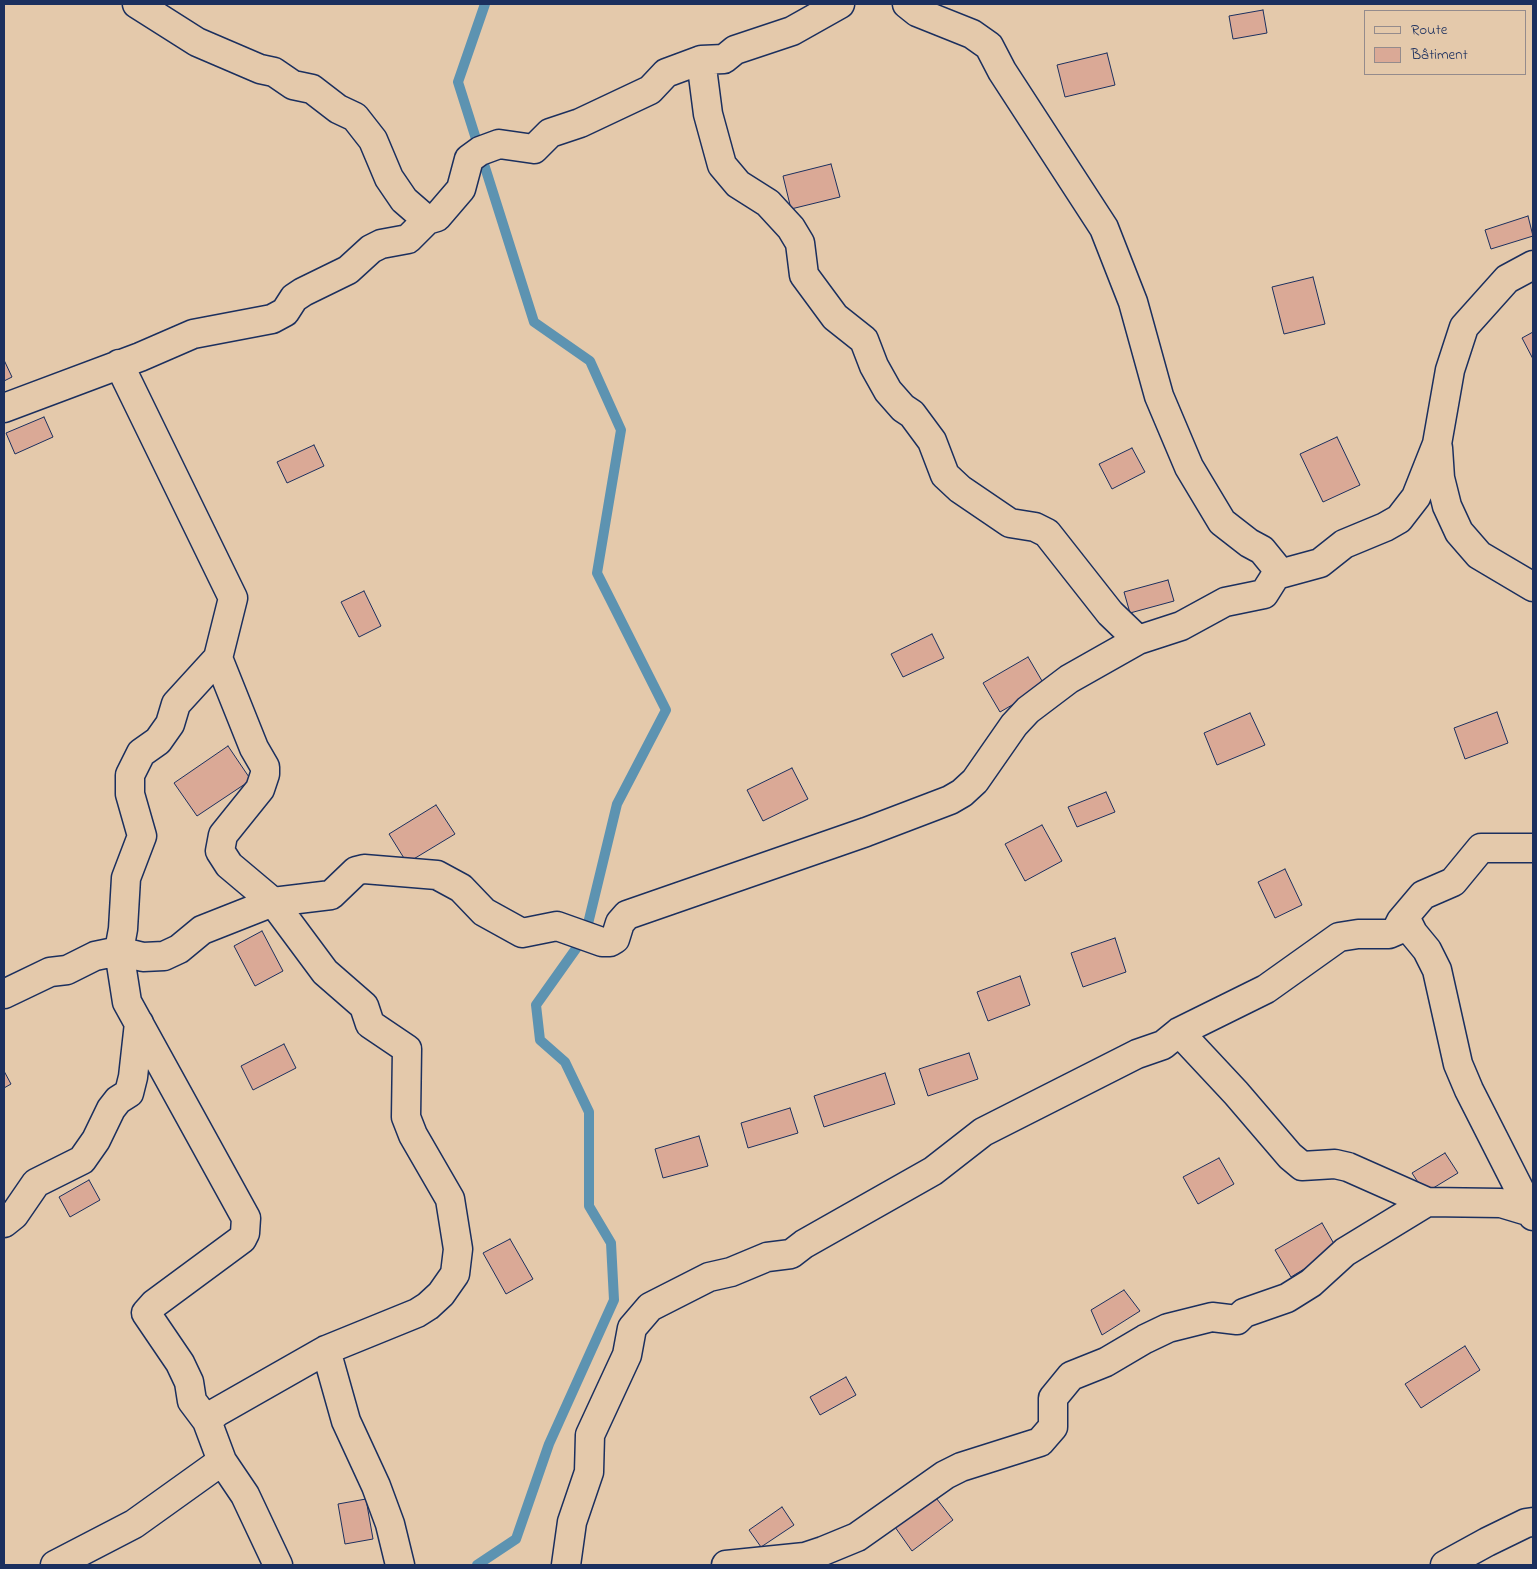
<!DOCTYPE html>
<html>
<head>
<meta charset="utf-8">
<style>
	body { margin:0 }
	#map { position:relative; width:1537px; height:1569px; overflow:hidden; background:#e4c9ab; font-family:"Indie Flower",sans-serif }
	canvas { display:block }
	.frame { position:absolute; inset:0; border:5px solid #1b2f5e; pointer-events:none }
	.legend { position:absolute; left:1364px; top:10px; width:162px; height:65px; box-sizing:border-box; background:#e4c9ab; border:1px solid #948b8c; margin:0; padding:6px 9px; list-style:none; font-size:15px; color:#1b2f5e }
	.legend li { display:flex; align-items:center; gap:10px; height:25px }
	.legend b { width:25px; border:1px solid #948b8c }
</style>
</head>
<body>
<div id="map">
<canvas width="1537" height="1569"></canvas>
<div class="frame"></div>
<ul class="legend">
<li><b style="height:6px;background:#e4c9ab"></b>Route</li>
<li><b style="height:14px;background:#daa996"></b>Bâtiment</li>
</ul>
</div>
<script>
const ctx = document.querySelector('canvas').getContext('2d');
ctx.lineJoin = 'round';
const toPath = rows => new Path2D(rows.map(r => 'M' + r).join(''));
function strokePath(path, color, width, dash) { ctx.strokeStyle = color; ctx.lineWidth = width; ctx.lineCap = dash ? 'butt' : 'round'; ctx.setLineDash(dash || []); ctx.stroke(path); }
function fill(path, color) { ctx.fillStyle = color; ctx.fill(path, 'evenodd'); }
strokePath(toPath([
	[477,1565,516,1539,549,1444,614,1300,611,1243,589,1206,589,1112,565,1062,540,1040,536,1005,585,936,617,804,666,710,597,573,621,430,590,361,534,322,458,82,485,4]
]), '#5d93b1', 10);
const building = toPath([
	[1263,10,1267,33,1233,39,1229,16,1263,10],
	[1107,53,1115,85,1065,97,1057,65,1107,53],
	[831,164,840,197,791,209,783,176,831,164],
	[1528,216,1533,236,1491,249,1485,230,1528,216],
	[1313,277,1325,324,1284,334,1272,287,1313,277],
	[1533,332,1533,359,1522,338,1533,332],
	[4,360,12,377,4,381,4,360],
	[44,417,53,437,15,454,6,433,44,417],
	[1337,437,1360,485,1323,502,1300,454,1337,437],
	[314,445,324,466,287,483,277,462,314,445],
	[1132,448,1145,472,1112,489,1099,464,1132,448],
	[1168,580,1174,601,1130,613,1124,592,1168,580],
	[364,591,381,626,359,637,341,602,364,591],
	[932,634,944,658,903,677,891,654,932,634],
	[1028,657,1045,686,1000,712,983,683,1028,657],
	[1497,712,1508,743,1465,759,1454,728,1497,712],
	[1250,713,1265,745,1217,765,1204,733,1250,713],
	[228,746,251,780,197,816,174,783,228,746],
	[792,768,808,799,763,821,747,790,792,768],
	[1106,792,1115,812,1077,827,1068,807,1106,792],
	[436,805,455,834,407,863,389,834,436,805],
	[1042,825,1062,861,1025,881,1005,844,1042,825],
	[1285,869,1302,905,1275,918,1258,882,1285,869],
	[262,931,283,971,255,986,234,946,262,931],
	[1115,938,1126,972,1083,987,1071,953,1115,938],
	[1020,976,1030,1005,988,1021,977,992,1020,976],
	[284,1044,296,1068,253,1090,241,1066,284,1044],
	[969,1053,978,1079,928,1096,919,1069,969,1053],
	[4,1071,11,1084,4,1088,4,1071],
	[885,1073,895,1104,824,1127,814,1096,885,1073],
	[790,1108,798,1133,748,1148,741,1123,790,1108],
	[699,1136,708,1166,663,1178,655,1149,699,1136],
	[1445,1153,1458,1173,1425,1193,1412,1173,1445,1153],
	[1219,1158,1234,1184,1198,1204,1183,1177,1219,1158],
	[89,1180,100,1200,70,1217,59,1197,89,1180],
	[1322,1223,1337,1249,1291,1277,1275,1250,1322,1223],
	[510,1239,533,1279,506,1294,483,1253,510,1239],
	[1124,1290,1140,1311,1102,1335,1091,1310,1124,1290],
	[1465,1346,1480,1370,1421,1408,1405,1384,1465,1346],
	[846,1377,856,1395,820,1415,810,1397,846,1377],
	[930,1490,953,1520,912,1551,890,1520,930,1490],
	[366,1499,373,1539,345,1544,338,1504,366,1499],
	[782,1507,794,1525,761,1547,749,1530,782,1507]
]);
fill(building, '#daa996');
strokePath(building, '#1b2f5e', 1);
const minor = toPath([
	[137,4,197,42,260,69,274,72,293,85,312,89,338,109,355,117,373,140,389,178,404,200,427,220],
	[840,4,792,31,735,50,724,59,701,60,708,114,722,165,738,184,768,203,791,228,800,243,804,275,835,317,864,340,874,366,888,391,903,408,912,414,932,441,945,475,960,489,1010,523,1035,527,1047,533,1110,613,1138,640],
	[907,4,917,12,972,34,989,46,1002,71,1104,228,1133,302,1159,396,1189,467,1222,522,1249,543,1262,550,1275,566,1276,575],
	[119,364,233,598,218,658,176,704,170,724,158,741,141,753,130,775,130,794,142,836,126,878,123,929,119,951,127,1002,246,1218,245,1233,242,1239,154,1304,146,1313,180,1363,189,1382,192,1401,207,1421],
	[4,408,140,357,193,334,272,319,285,312,294,298,303,292,348,270,371,249,381,244,408,239,427,220,437,217,461,189,469,159,480,151,499,144,534,149,550,133,580,123,650,90,666,73,701,60],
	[1438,448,1440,478,1447,506,1459,532,1479,555,1533,587],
	[218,658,254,748,265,767,265,774,260,789,223,835,220,851,229,865,273,902,325,972,364,1006,370,1024,407,1049,406,1117,413,1135,450,1199,458,1249,455,1274,441,1294,428,1306,417,1313,326,1350,217,1412,207,1421,222,1461,245,1495,278,1565],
	[1405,917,1413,933,1427,950,1437,970,1458,1064,1469,1090,1533,1216],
	[4,994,50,972,67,970,95,956,119,951,143,957,164,956,179,949,202,930,273,902,331,895,356,871,364,869,437,875,461,888,484,912,522,933,557,926,602,942,610,942,615,939,620,923,627,915,866,832,950,800,962,793,975,781,1014,725,1028,710,1069,679,1138,640,1181,626,1225,602,1264,594,1276,575,1320,563,1344,544,1385,527,1399,519,1416,497,1437,444,1450,370,1464,327,1507,279,1533,265],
	[1179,1032,1236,1093,1290,1156,1302,1166,1335,1164,1348,1167,1427,1202,1501,1203,1531,1212],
	[4,1223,14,1215,36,1183,82,1160,96,1140,111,1109,118,1100,129,1093,133,1077,139,1023],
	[326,1350,346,1421,376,1486,390,1524,400,1565],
	[55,1565,134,1524,222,1461],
	[566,1565,572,1522,589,1472,590,1435,627,1355,632,1328,650,1307,709,1277,731,1272,767,1257,791,1254,804,1244,933,1171,983,1132,1137,1054,1163,1045,1179,1032,1266,989,1339,937,1358,934,1389,934,1396,931,1401,921,1423,895,1453,882,1481,848,1533,848],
	[726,1565,805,1557,823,1551,857,1537,945,1475,961,1467,1040,1442,1053,1427,1053,1398,1071,1376,1106,1362,1145,1339,1168,1328,1212,1317,1237,1320,1244,1313,1287,1298,1311,1283,1345,1252,1427,1202],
	[1445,1565,1487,1542,1526,1523,1533,1522]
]);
strokePath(minor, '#1b2f5e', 31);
strokePath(minor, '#e4c9ab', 28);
</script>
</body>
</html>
